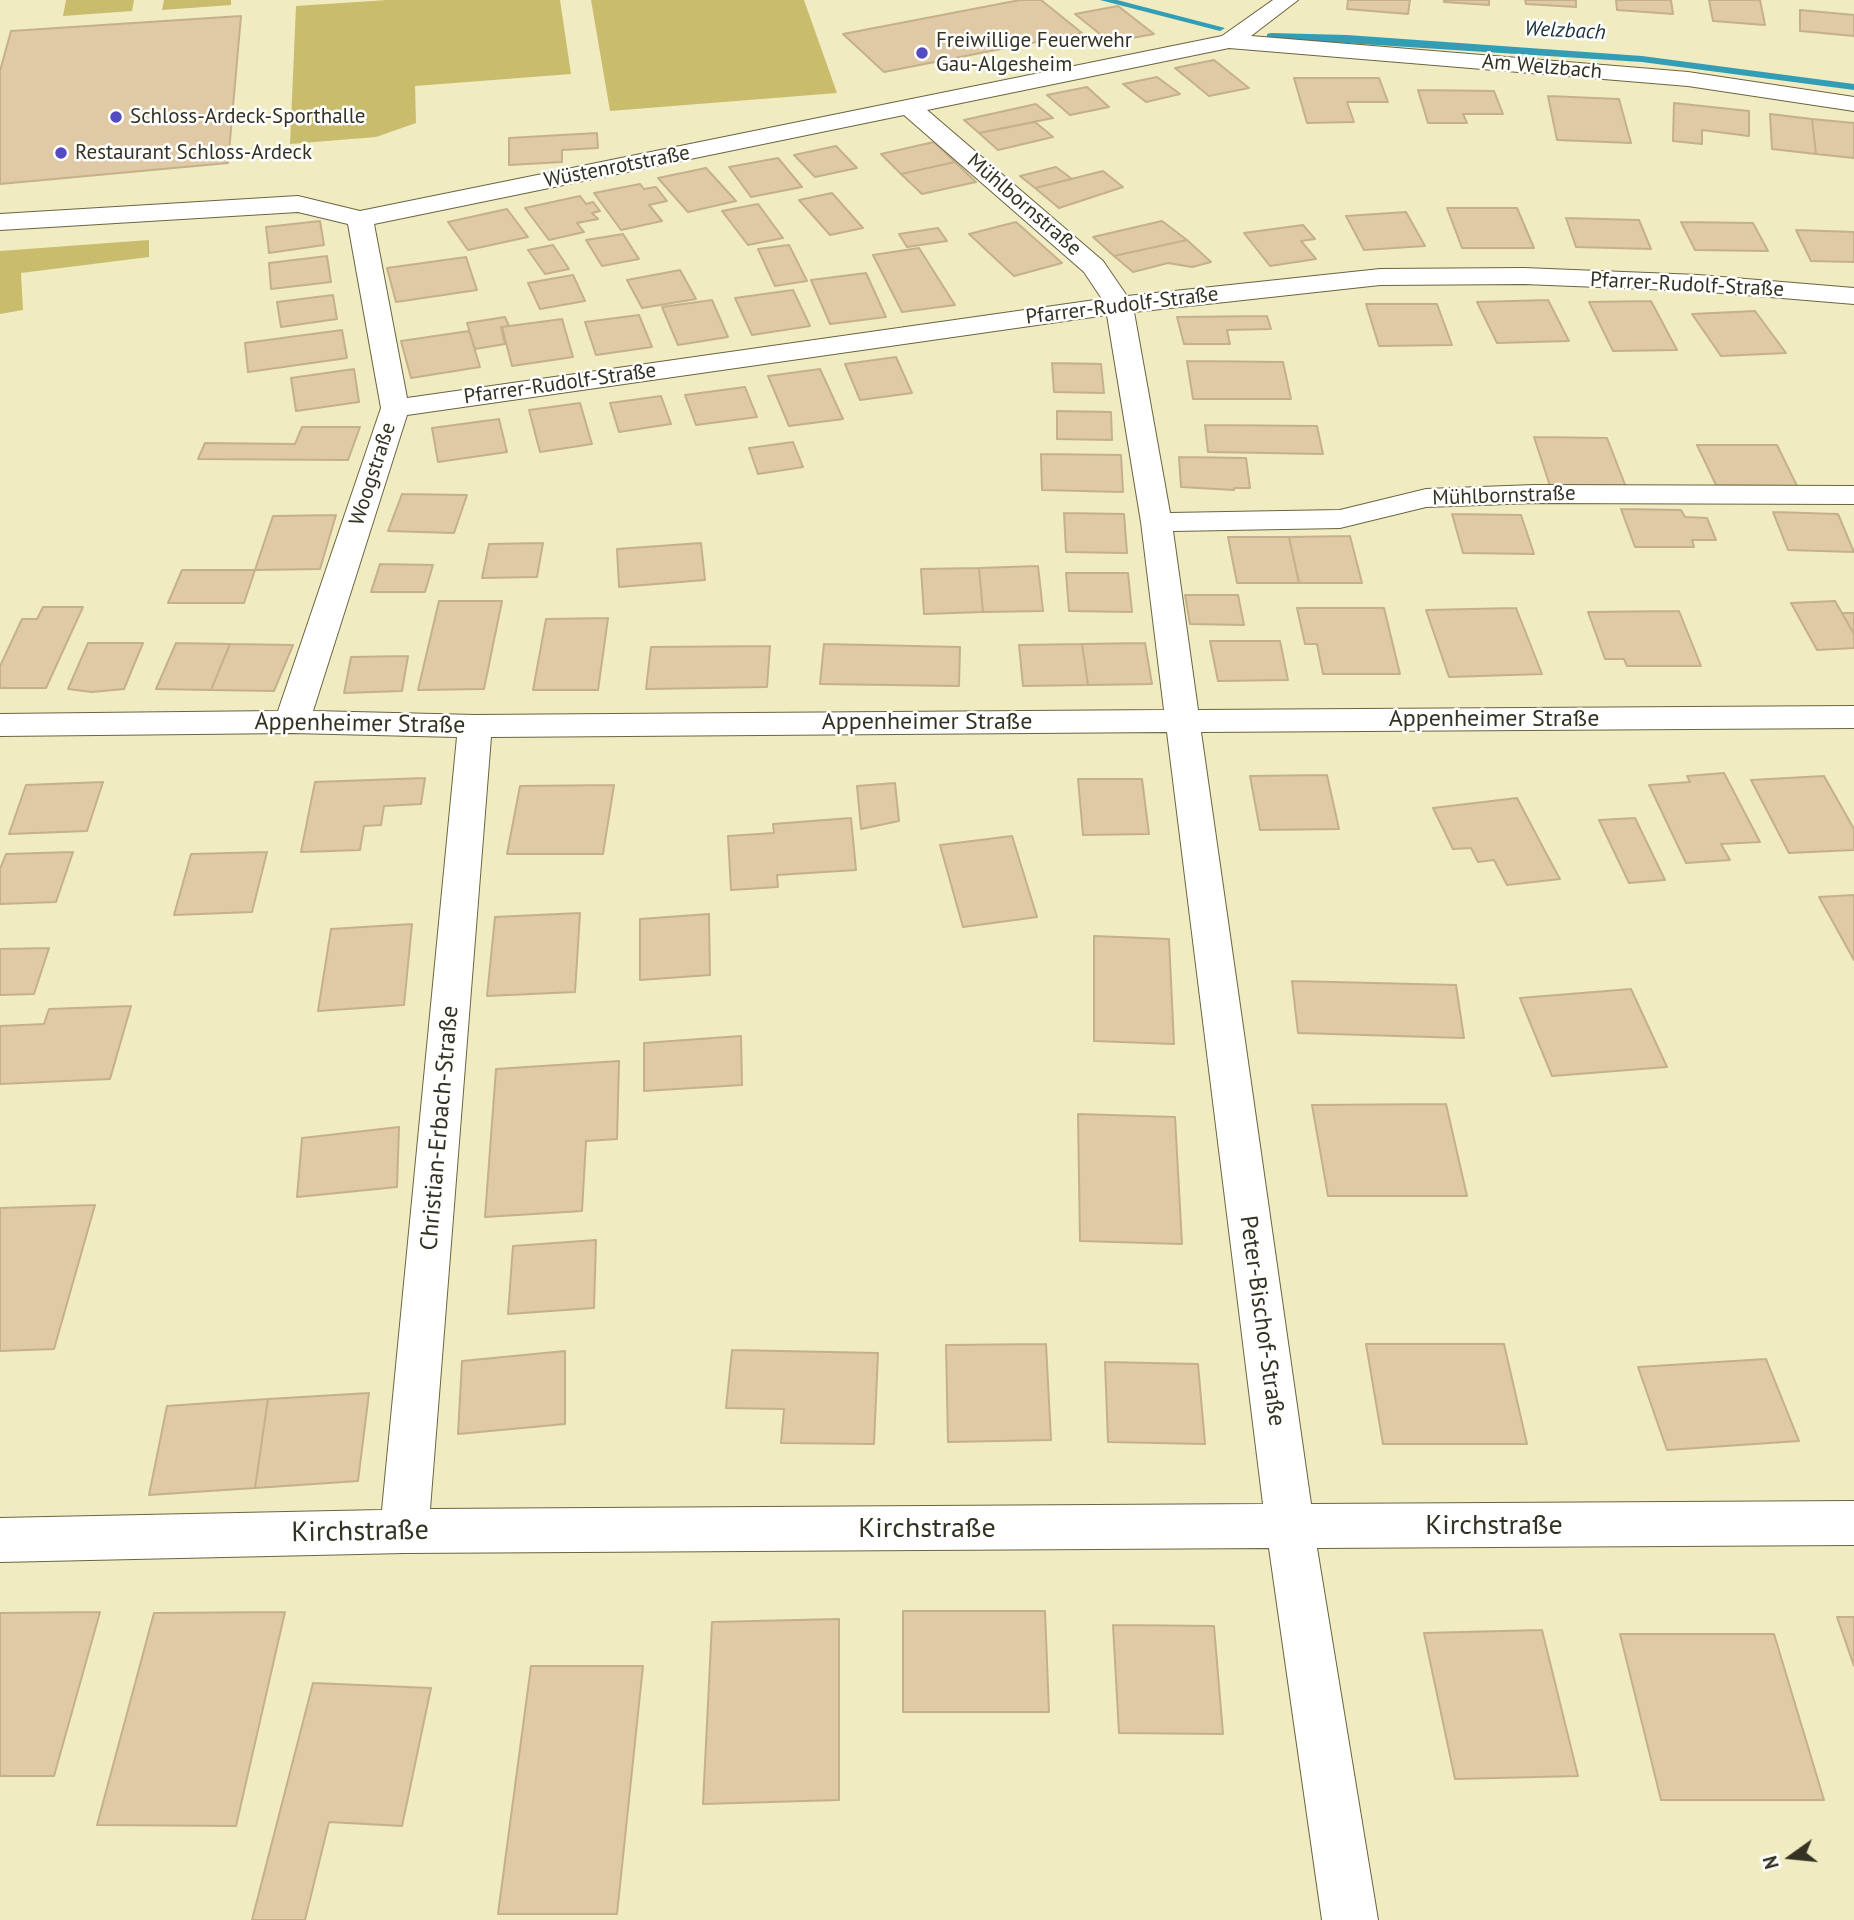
<!DOCTYPE html>
<html>
<head>
<meta charset="utf-8">
<style>
	body { margin:0 }
	#map { position:relative; width:1854px; height:1920px; overflow:hidden; background:#f0ebc1; font-family:"PT Sans",sans-serif }
	canvas { display:block }
	.north { position:absolute; left:1756px; top:1822px; width:70px; height:70px; -webkit-text-stroke:5px #fff; paint-order:stroke; rotate:255deg; font-size:19px; font-weight:700; line-height:28px; text-align:center; color:#343222 }
	.north::after { content:''; display:block; margin:auto; width:24px; height:32px; background:#343222; clip-path:polygon(50% 0,100% 100%,50% 72%,0 100%) }
</style>
</head>
<body>
<div id="map">
<canvas width="1854" height="1920"></canvas>
<div class="north">N</div>
</div>
<script>
const ctx = document.querySelector('canvas').getContext('2d');
ctx.lineJoin = 'round';
function fill(path, color) { ctx.fillStyle = color; ctx.fill(path, 'evenodd'); }
const toPath = rows => new Path2D(rows.map(r => 'M' + r).join(''));
function strokePath(path, color, width, dash) { ctx.strokeStyle = color; ctx.lineWidth = width; ctx.lineCap = dash ? 'butt' : 'round'; ctx.setLineDash(dash || []); ctx.stroke(path); }
function label(font, color, halo, rows, align = 'center') {
  ctx.font = font + ' "PT Sans",sans-serif'; ctx.lineWidth = 5; ctx.setLineDash([]); ctx.textBaseline = 'middle'; ctx.strokeStyle = halo; ctx.fillStyle = color; for (const [text, x, y, turn = 0] of rows) {
    ctx.save(); ctx.translate(x, y); ctx.rotate((+turn || 0) * Math.PI / 180); ctx.textAlign = isNaN(turn) ? turn : align; if (halo) ctx.strokeText(text, 0, 0); ctx.fillText(text, 0, 0); ctx.restore();
  }
}
fill(toPath([
	[66,0,134,0,132,11,63,16],
	[164,0,231,0,231,5,162,10],
	[387,0,560,0,571,74,415,86,416,123,376,137,290,144,296,6],
	[591,0,804,0,837,93,610,111],
	[149,240,149,257,21,273,23,310,0,314,0,251]
]), '#c9bd6d');
fill(toPath([
	[1100,0,1117,0,1225,28,1220,31,1100,0],
	[1271,33,1347,35,1642,56,1854,84,1854,90,1642,62,1267,38,1267,34,1271,33]
]), '#339db5');
const building = toPath([
	[1020,0,1041,0,1082,33,884,72,843,34,1020,0],
	[1348,0,1410,0,1408,14,1347,9,1348,0],
	[1444,0,1489,0,1489,5,1444,2,1444,0],
	[1525,0,1576,0,1576,7,1526,4,1525,0],
	[1616,0,1671,0,1673,14,1617,10,1616,0],
	[1709,0,1760,0,1765,25,1713,21,1709,0],
	[1118,6,1154,34,1110,42,1075,14,1118,6],
	[1800,10,1854,15,1854,36,1800,31,1800,10],
	[241,16,228,163,0,184,0,71,11,31,241,16],
	[1214,60,1249,88,1209,96,1175,68,1214,60],
	[1157,77,1180,94,1146,102,1123,84,1157,77],
	[1294,78,1379,78,1388,102,1347,102,1354,122,1307,123,1294,78],
	[1087,87,1109,107,1070,115,1047,95,1087,87],
	[1418,90,1494,91,1503,114,1463,114,1467,123,1428,123,1418,90],
	[1548,96,1619,99,1631,143,1557,140,1548,96],
	[1674,103,1749,111,1749,136,1702,130,1702,144,1673,141,1674,103],
	[1036,104,1053,118,979,133,964,120,1036,104],
	[1770,114,1812,119,1816,154,1772,149,1770,114],
	[1812,119,1854,123,1854,158,1816,154,1812,119],
	[1035,122,1053,137,998,150,979,133,1035,122],
	[597,133,598,148,562,150,562,162,509,165,509,138,597,133],
	[934,142,955,162,901,174,881,154,934,142],
	[836,146,857,168,815,177,794,155,836,146],
	[778,158,802,187,751,197,729,167,778,158],
	[955,162,976,182,922,194,901,174,955,162],
	[1056,167,1072,179,1035,188,1020,176,1056,167],
	[706,168,736,201,688,212,658,178,706,168],
	[1103,171,1123,187,1059,208,1035,188,1103,171],
	[640,184,644,189,656,187,667,201,649,205,662,221,621,230,594,193,640,184],
	[832,193,863,228,830,235,799,200,832,193],
	[580,196,586,204,593,202,600,211,592,213,598,219,577,223,584,232,549,240,525,208,580,196],
	[758,204,783,238,748,245,722,211,758,204],
	[1447,208,1517,208,1534,248,1462,248,1447,208],
	[507,209,528,237,468,250,448,222,507,209],
	[1406,212,1425,246,1364,250,1346,216,1406,212],
	[1566,218,1639,220,1651,249,1576,247,1566,218],
	[320,221,324,245,269,253,266,227,320,221],
	[1162,221,1187,240,1114,256,1093,237,1162,221],
	[1016,222,1062,263,1014,276,969,234,1016,222],
	[1681,222,1753,223,1768,251,1695,250,1681,222],
	[1303,225,1315,239,1301,241,1316,259,1270,266,1244,233,1303,225],
	[938,228,947,241,907,247,899,234,938,228],
	[1796,230,1854,232,1854,262,1811,261,1796,230],
	[623,234,639,259,602,266,586,240,623,234],
	[1187,240,1211,262,1192,267,1168,263,1133,272,1114,256,1187,240],
	[553,245,569,269,545,274,528,250,553,245],
	[789,245,807,281,775,286,758,249,789,245],
	[919,248,955,305,902,312,873,255,919,248],
	[327,256,331,282,271,289,269,263,327,256],
	[466,257,477,290,396,302,387,268,466,257],
	[680,270,696,299,642,308,627,280,680,270],
	[866,273,886,317,830,324,811,280,866,273],
	[573,275,585,301,540,309,528,283,573,275],
	[793,290,810,326,752,335,735,298,793,290],
	[333,295,337,319,281,327,277,302,333,295],
	[712,300,728,337,678,345,662,307,712,300],
	[1548,300,1569,341,1497,343,1477,302,1548,300],
	[1651,301,1677,350,1613,351,1589,302,1651,301],
	[1366,304,1437,304,1452,345,1379,346,1366,304],
	[1755,311,1786,353,1721,356,1692,314,1755,311],
	[639,315,652,347,596,355,585,322,639,315],
	[1267,316,1271,329,1227,330,1230,344,1184,344,1177,317,1267,316],
	[505,317,509,326,501,327,505,344,475,349,467,323,505,317],
	[562,319,573,357,512,366,502,327,562,319],
	[342,330,347,358,248,372,245,343,342,330],
	[469,331,480,367,411,378,401,341,469,331],
	[896,357,912,393,860,400,845,364,896,357],
	[1187,361,1283,362,1291,399,1193,399,1187,361],
	[1052,363,1101,364,1104,393,1054,392,1052,363],
	[354,369,359,402,296,411,291,378,354,369],
	[820,369,843,419,789,426,768,376,820,369],
	[745,387,757,417,696,425,685,395,745,387],
	[661,396,671,424,619,432,610,403,661,396],
	[580,403,592,444,540,452,529,410,580,403],
	[1057,411,1111,412,1112,440,1057,439,1057,411],
	[499,419,507,452,438,462,432,428,499,419],
	[1205,425,1317,426,1323,454,1208,452,1205,425],
	[302,427,360,427,348,460,198,459,205,443,295,444,302,427],
	[1534,437,1607,438,1626,487,1550,486,1534,437],
	[793,442,803,467,758,474,749,448,793,442],
	[1697,445,1777,445,1797,486,1716,485,1697,445],
	[1041,454,1121,455,1123,492,1042,490,1041,454],
	[1179,457,1246,458,1250,488,1234,488,1234,490,1181,487,1179,457],
	[402,494,467,495,454,533,388,531,402,494],
	[1621,509,1681,510,1685,517,1707,518,1716,540,1692,540,1694,547,1635,547,1621,509],
	[1773,512,1838,514,1854,552,1788,550,1773,512],
	[1064,513,1124,514,1127,553,1066,552,1064,513],
	[1452,514,1521,515,1534,554,1463,553,1452,514],
	[336,515,320,569,255,570,273,516,336,515],
	[1350,536,1362,583,1299,583,1289,537,1350,536],
	[1228,537,1289,537,1299,583,1237,583,1228,537],
	[543,543,537,577,482,578,489,544,543,543],
	[701,543,705,580,619,587,617,549,701,543],
	[380,564,433,565,425,592,371,592,380,564],
	[1038,566,1043,611,983,612,979,568,1038,566],
	[979,568,983,612,924,614,921,569,979,568],
	[182,570,255,570,244,603,168,603,182,570],
	[1066,573,1128,573,1132,612,1069,611,1066,573],
	[1185,595,1238,595,1244,625,1190,624,1185,595],
	[439,601,502,601,484,689,418,690,439,601],
	[1835,601,1854,634,1854,648,1817,650,1791,603,1835,601],
	[43,607,83,607,46,688,0,688,0,666,22,619,37,619,43,607],
	[1297,608,1384,608,1400,674,1323,674,1317,644,1305,644,1297,608],
	[1516,608,1542,674,1449,677,1426,610,1516,608],
	[1679,611,1701,666,1627,666,1624,659,1605,659,1588,612,1679,611],
	[1842,613,1854,613,1854,634,1842,613],
	[608,618,598,690,533,690,546,619,608,618],
	[1210,641,1280,641,1288,680,1218,681,1210,641],
	[88,643,143,643,124,689,92,692,68,689,88,643],
	[176,643,230,644,211,690,156,689,176,643],
	[1145,643,1152,684,1088,685,1082,644,1145,643],
	[230,644,293,645,274,691,211,690,230,644],
	[824,644,960,647,959,686,820,684,824,644],
	[1082,644,1088,685,1023,686,1019,645,1082,644],
	[770,646,767,687,646,689,651,647,770,646],
	[408,656,402,691,344,693,351,657,408,656],
	[1724,773,1760,842,1721,844,1730,860,1686,863,1649,785,1690,782,1687,776,1724,773],
	[1327,775,1339,829,1260,830,1250,776,1327,775],
	[1824,776,1854,829,1854,850,1789,853,1751,780,1824,776],
	[425,778,421,804,384,806,381,825,364,826,360,850,301,852,315,782,425,778],
	[1078,779,1142,779,1149,834,1083,835,1078,779],
	[103,782,87,831,9,834,26,785,103,782],
	[895,783,899,821,861,829,857,786,895,783],
	[614,785,603,854,507,854,520,786,614,785],
	[1517,798,1547,855,1560,879,1507,885,1494,860,1478,862,1471,848,1453,849,1433,808,1517,798],
	[851,818,856,870,777,875,778,887,731,890,728,836,774,833,773,824,851,818],
	[1635,818,1665,880,1629,883,1599,820,1635,818],
	[1012,836,1037,917,963,927,940,845,1012,836],
	[73,852,56,902,0,904,0,869,6,854,73,852],
	[267,852,252,912,174,915,191,854,267,852],
	[1854,895,1854,960,1819,897,1854,895],
	[580,913,575,992,487,996,495,917,580,913],
	[709,914,710,975,640,980,640,919,709,914],
	[412,924,404,1005,318,1011,331,929,412,924],
	[1094,936,1169,939,1174,1044,1094,1041,1094,936],
	[49,948,34,994,0,995,0,949,49,948],
	[1292,981,1456,985,1464,1038,1298,1033,1292,981],
	[1631,989,1667,1067,1552,1076,1520,998,1631,989],
	[131,1006,110,1079,0,1084,0,1026,44,1024,49,1009,131,1006],
	[741,1036,742,1085,644,1091,644,1043,741,1036],
	[619,1061,617,1139,586,1141,582,1211,485,1217,496,1069,619,1061],
	[1446,1104,1467,1196,1328,1196,1312,1105,1446,1104],
	[1078,1114,1175,1117,1182,1244,1080,1241,1078,1114],
	[399,1127,397,1187,297,1197,302,1138,399,1127],
	[95,1205,54,1349,0,1351,0,1208,95,1205],
	[596,1240,594,1308,508,1314,513,1246,596,1240],
	[1046,1344,1051,1440,948,1442,946,1345,1046,1344],
	[1366,1344,1504,1344,1527,1444,1383,1444,1366,1344],
	[732,1350,878,1353,874,1444,781,1443,784,1409,726,1408,732,1350],
	[565,1351,565,1424,458,1434,462,1361,565,1351],
	[1766,1359,1799,1441,1667,1450,1638,1367,1766,1359],
	[1105,1362,1198,1364,1205,1444,1108,1442,1105,1362],
	[369,1393,358,1481,255,1488,268,1399,369,1393],
	[268,1399,255,1488,149,1495,167,1406,268,1399],
	[903,1611,1045,1611,1049,1712,903,1712,903,1611],
	[100,1612,54,1776,0,1776,0,1613,100,1612],
	[285,1612,236,1826,97,1825,154,1613,285,1612],
	[1837,1617,1854,1617,1854,1666,1837,1617],
	[839,1619,839,1800,703,1804,712,1622,839,1619],
	[1113,1625,1214,1626,1223,1734,1119,1733,1113,1625],
	[1542,1630,1578,1776,1455,1779,1424,1633,1542,1630],
	[1620,1634,1774,1634,1824,1800,1661,1800,1620,1634],
	[531,1666,643,1666,617,1914,498,1914,531,1666],
	[313,1683,431,1688,402,1826,329,1822,305,1920,252,1920,313,1683]
]);
fill(building, '#e0caa6');
strokePath(building, '#c5b08c', 2);
const street = toPath([
	[1273,0,1298,0,1251,36,1688,72,1854,97,1854,111,1688,86,1229,48,927,110,1103,261,1127,296,1380,269,1524,268,1698,275,1854,288,1854,304,1698,291,1524,284,1380,285,1134,312,1170,513,1340,510,1426,489,1534,485,1854,486,1854,504,1534,503,1426,507,1340,528,1173,531,1198,710,1854,706,1854,728,1201,732,1311,1504,1854,1501,1854,1545,1317,1548,1378,1920,1322,1920,1269,1548,404,1553,0,1562,0,1518,382,1510,457,737,292,733,0,736,0,714,278,711,381,408,348,224,298,212,0,230,0,214,298,196,360,211,1222,36,1273,0],
	[904,115,1084,272,1102,299,407,398,374,224,904,115],
	[1107,315,1141,522,1164,710,475,715,313,711,407,415,1107,315],
	[1167,732,1263,1504,430,1509,491,737,1167,732]
]);
strokePath(street, '#6a6540', 2);
fill(street, '#fff');
for (const [x, y, r, color] of [
	[922,53,7,"#544bc2"],
	[116,117,7,"#544bc2"],
	[61,153,7,"#544bc2"]
]) { const dot = new Path2D(); dot.arc(x, y, r, 0, 2 * Math.PI); ctx.fillStyle = color; ctx.fill(dot); strokePath(dot, '#fff', 2.5); }
label('italic 21px', '#1a323a', '#fff', [
	["Welzbach",1565,31,3]
]);
label('21px', '#343222', '#fff', [
	["Freiwillige Feuerwehr",936,41],
	["Gau-Algesheim",936,65],
	["Schloss-Ardeck-Sporthalle",130,117],
	["Restaurant Schloss-Ardeck",75,153]
], 'left');
label('21px', '#343222', '#fff', [
	["Am Welzbach",1542,67,5],
	["Wüstenrotstraße",617,167,-11],
	["Mühlbornstraße",1024,205,41],
	["Pfarrer-Rudolf-Straße",1687,285,3],
	["Pfarrer-Rudolf-Straße",1122,306,-7],
	["Pfarrer-Rudolf-Straße",560,384,-8],
	["Woogstraße",373,474,-72],
	["Mühlbornstraße",1504,496,-2]
]);
label('24px', '#343222', '#fff', [
	["Appenheimer Straße",1494,719],
	["Appenheimer Straße",927,722],
	["Appenheimer Straße",360,724,1],
	["Christian-Erbach-Straße",440,1128,-85],
	["Peter-Bischof-Straße",1262,1321,82]
]);
label('28px', '#343222', '#fff', [
	["Kirchstraße",1494,1526],
	["Kirchstraße",927,1529],
	["Kirchstraße",360,1532,-1]
]);
</script>
</body>
</html>
